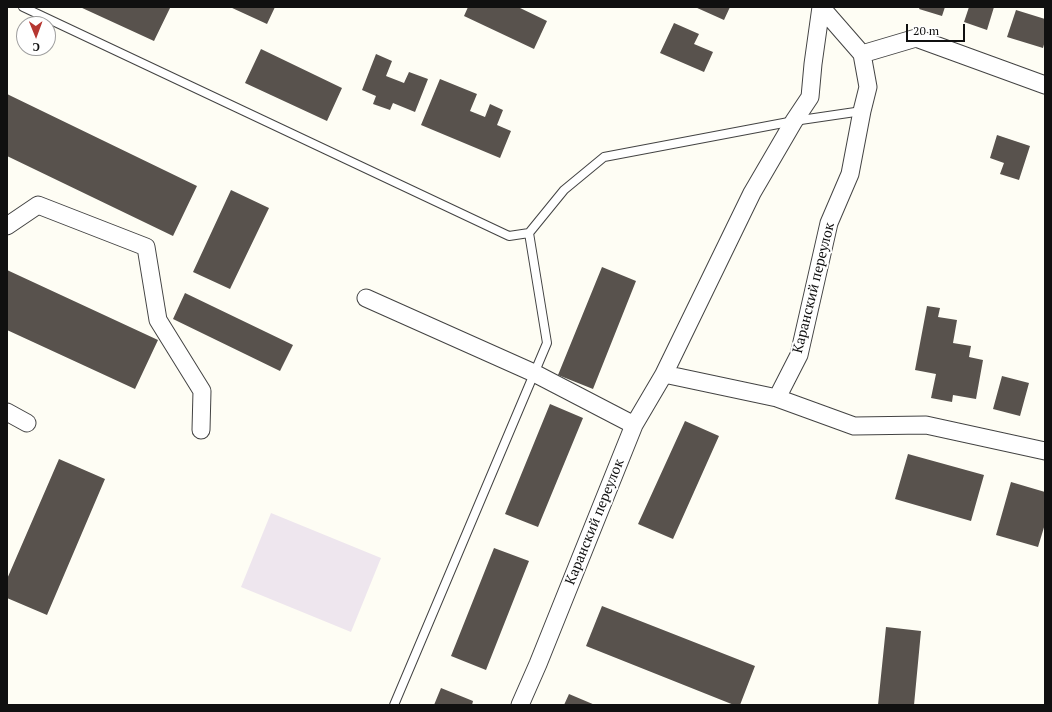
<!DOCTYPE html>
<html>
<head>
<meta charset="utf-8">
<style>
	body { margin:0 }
	#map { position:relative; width:1052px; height:712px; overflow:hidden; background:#fefdf4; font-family:"PT Serif",serif }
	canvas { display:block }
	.frame { position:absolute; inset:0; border:8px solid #101010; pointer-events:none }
	.north { position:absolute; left:16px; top:16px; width:40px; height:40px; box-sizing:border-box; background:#fff; border:1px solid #9f9f9f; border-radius:50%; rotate:179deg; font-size:11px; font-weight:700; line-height:16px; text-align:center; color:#101010 }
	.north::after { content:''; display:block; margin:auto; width:14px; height:18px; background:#b63732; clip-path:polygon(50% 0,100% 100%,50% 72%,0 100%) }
	.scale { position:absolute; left:906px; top:24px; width:59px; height:18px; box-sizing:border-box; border:2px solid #101010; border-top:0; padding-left:5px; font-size:12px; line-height:14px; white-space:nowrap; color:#101010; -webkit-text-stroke:3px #fff; paint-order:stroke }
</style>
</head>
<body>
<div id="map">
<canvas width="1052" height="712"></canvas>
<div class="frame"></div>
<div class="north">С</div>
<div class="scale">20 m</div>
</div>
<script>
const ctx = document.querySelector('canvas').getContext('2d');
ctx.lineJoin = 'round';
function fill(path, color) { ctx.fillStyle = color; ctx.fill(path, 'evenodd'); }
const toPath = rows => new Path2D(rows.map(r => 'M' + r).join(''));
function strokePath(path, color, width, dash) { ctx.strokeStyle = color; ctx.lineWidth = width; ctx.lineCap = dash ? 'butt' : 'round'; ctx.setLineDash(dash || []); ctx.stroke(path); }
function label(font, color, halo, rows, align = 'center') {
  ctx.font = font + ' "PT Serif",serif'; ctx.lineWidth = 4; ctx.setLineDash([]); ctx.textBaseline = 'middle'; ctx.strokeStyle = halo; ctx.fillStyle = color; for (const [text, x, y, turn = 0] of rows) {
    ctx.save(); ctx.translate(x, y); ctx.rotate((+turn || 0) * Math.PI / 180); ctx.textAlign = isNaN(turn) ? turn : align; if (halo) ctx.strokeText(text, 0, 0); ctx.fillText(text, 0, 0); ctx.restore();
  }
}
fill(toPath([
	[271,513,381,558,351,632,241,587]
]), '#eee6ee');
fill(toPath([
	[80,7,168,7,170,8,154,41],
	[230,7,275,7,267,24],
	[468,7,518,7,547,21,534,49,464,16],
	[695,7,730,7,724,20],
	[920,7,945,7,942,16,919,9],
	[969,7,994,7,987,30,964,22],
	[1016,10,1045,19,1045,41,1043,48,1007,37],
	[674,23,699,34,694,44,713,52,704,72,660,53],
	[261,49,342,88,327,121,245,83],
	[376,54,392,61,386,76,404,83,409,72,428,79,415,112,393,103,390,110,373,104,376,96,362,90],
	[440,79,477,94,470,111,485,117,490,104,503,110,497,125,511,131,500,158,421,125],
	[7,94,197,186,173,236,7,156],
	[997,135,1030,146,1019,180,1000,174,1004,163,990,158],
	[231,190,269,208,230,289,193,272],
	[602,267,636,281,593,389,558,375],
	[7,270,158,340,135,389,7,330],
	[185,293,293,345,280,371,173,319],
	[927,306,940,308,938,317,957,320,953,343,971,346,969,357,983,360,976,399,953,395,952,402,931,398,936,374,915,370],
	[1002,376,1029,383,1020,416,993,409],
	[550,404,583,418,538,527,505,514],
	[685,421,719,436,673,539,638,524],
	[908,454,984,475,971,521,895,499],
	[59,459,105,479,47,615,7,598,7,579],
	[1011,482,1045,492,1045,524,1038,547,996,535],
	[494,548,529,561,486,670,451,656],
	[602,606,755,666,740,705,734,705,586,646],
	[886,627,921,631,914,705,878,705],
	[441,688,473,701,472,705,434,705],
	[569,694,595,705,564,705]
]), '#58524d');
const lane = toPath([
	[23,7,509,236,529,233,564,190,604,157,794,121,862,111],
	[394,705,547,343,529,233]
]);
const street = toPath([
	[862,54,916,38,1045,85],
	[7,226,38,205,146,247,158,320,202,391,201,430],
	[366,298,534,373,634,425],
	[664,374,752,193,794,121,810,97,813,64,821,7],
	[777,398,854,426,926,425,1045,451],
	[7,412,27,423],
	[520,705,538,664,634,425,664,374,777,398,799,355,829,223,850,174,862,111,868,87,862,54,821,7]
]);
strokePath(lane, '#434343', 10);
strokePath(street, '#434343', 19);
strokePath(lane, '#fff', 8);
strokePath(street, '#fff', 17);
label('14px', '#101010', '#fff', [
	["Каранский переулок",814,288,-76],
	["Каранский переулок",595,522,-68]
]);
</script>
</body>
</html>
